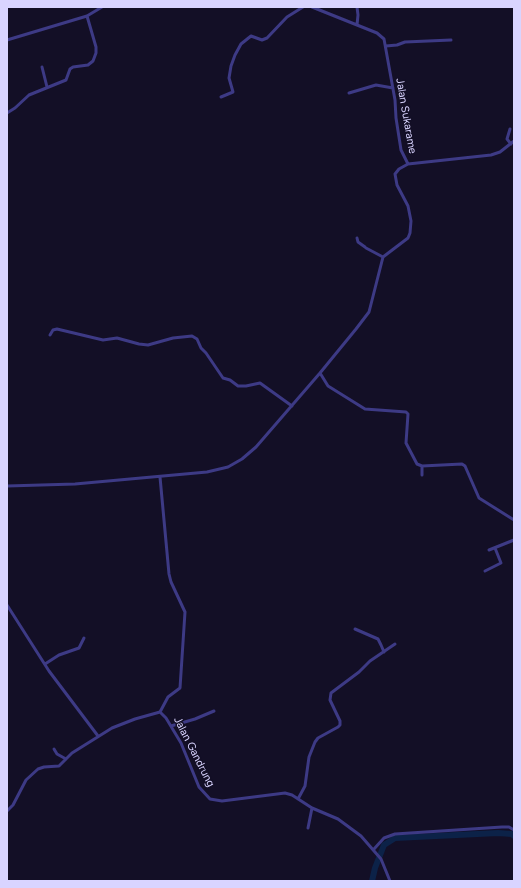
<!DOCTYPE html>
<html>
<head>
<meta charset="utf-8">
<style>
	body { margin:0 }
	#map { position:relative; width:521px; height:888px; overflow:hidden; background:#130f26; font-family:Figtree,sans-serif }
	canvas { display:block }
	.frame { position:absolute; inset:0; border:8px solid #d9d4ff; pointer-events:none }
</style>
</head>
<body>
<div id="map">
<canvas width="521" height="888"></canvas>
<div class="frame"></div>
</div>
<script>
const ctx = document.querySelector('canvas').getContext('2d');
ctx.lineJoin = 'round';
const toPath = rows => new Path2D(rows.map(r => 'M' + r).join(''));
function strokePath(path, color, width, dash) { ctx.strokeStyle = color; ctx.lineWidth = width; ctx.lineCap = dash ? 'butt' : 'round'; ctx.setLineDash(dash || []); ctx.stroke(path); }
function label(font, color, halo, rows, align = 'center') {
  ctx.font = font + ' Figtree,sans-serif'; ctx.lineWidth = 3; ctx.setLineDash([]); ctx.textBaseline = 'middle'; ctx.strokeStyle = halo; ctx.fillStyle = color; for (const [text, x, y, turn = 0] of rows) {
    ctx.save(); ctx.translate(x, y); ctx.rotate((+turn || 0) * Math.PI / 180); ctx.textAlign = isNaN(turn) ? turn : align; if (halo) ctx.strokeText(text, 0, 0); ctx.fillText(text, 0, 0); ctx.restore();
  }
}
strokePath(toPath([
	[372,881,375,868,384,845,395,838,498,833,512,834,514,836]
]), '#0c2248', 6);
strokePath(toPath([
	[312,7,377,33,384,39,395,100,396,118,401,150,408,164,491,155,500,152,514,141],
	[357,25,358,15,357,7],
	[7,40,87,16,102,7],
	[386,46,397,45,405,42,451,40],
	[42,67,47,87],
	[349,93,376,85,393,88],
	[221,97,233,92,229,78,231,66,235,55,241,44,251,36,262,40,267,38,287,17,303,7],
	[7,113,15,108,29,95,66,80,70,69,73,67,88,65,93,61,96,53,96,47,87,16],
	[510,129,507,139,511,144],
	[357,238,358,242,365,247],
	[366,248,383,257],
	[50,335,53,330,57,329,103,340,117,338,139,344,148,345,173,338,192,336,197,339,201,348,206,353,223,378,230,380,238,386,246,386,260,383,292,406],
	[320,373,328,386,365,409,406,412,408,414,406,443,417,464,422,466,462,464,465,466,479,498,514,520],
	[422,466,422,475],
	[160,477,169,574,171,582,185,612,180,688,168,697,160,712],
	[7,486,75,484,207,472,228,467,242,459,256,447,320,373,356,329,369,312,383,257,408,238,410,233,411,221,408,206,397,185,395,174,399,169,408,164],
	[489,550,514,540],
	[485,571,501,563,495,548],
	[7,605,49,671,98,736],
	[355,629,378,639,381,645,384,652],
	[45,664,59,655,79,648,84,638],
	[171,726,195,719,214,711],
	[54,749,57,754,66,759],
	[298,799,305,786,309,757,315,742,318,738,338,727,340,725,340,721,330,700,331,693,359,672,370,661,395,644],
	[7,811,13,805,26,780,38,769,44,767,59,766,72,753,112,728,135,719,160,712,166,718,181,743,199,787,210,799,222,801,285,793,292,795,312,808,338,819,361,836,381,859,390,881],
	[308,828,312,808],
	[374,849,384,838,395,834,502,827,509,827,514,830]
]), '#3d3a85', 3);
label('11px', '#d9d4ff', '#130f26', [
	["Jalan Sukarame",406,116,80],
	["Jalan Gandrung",194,752,63]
]);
</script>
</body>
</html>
